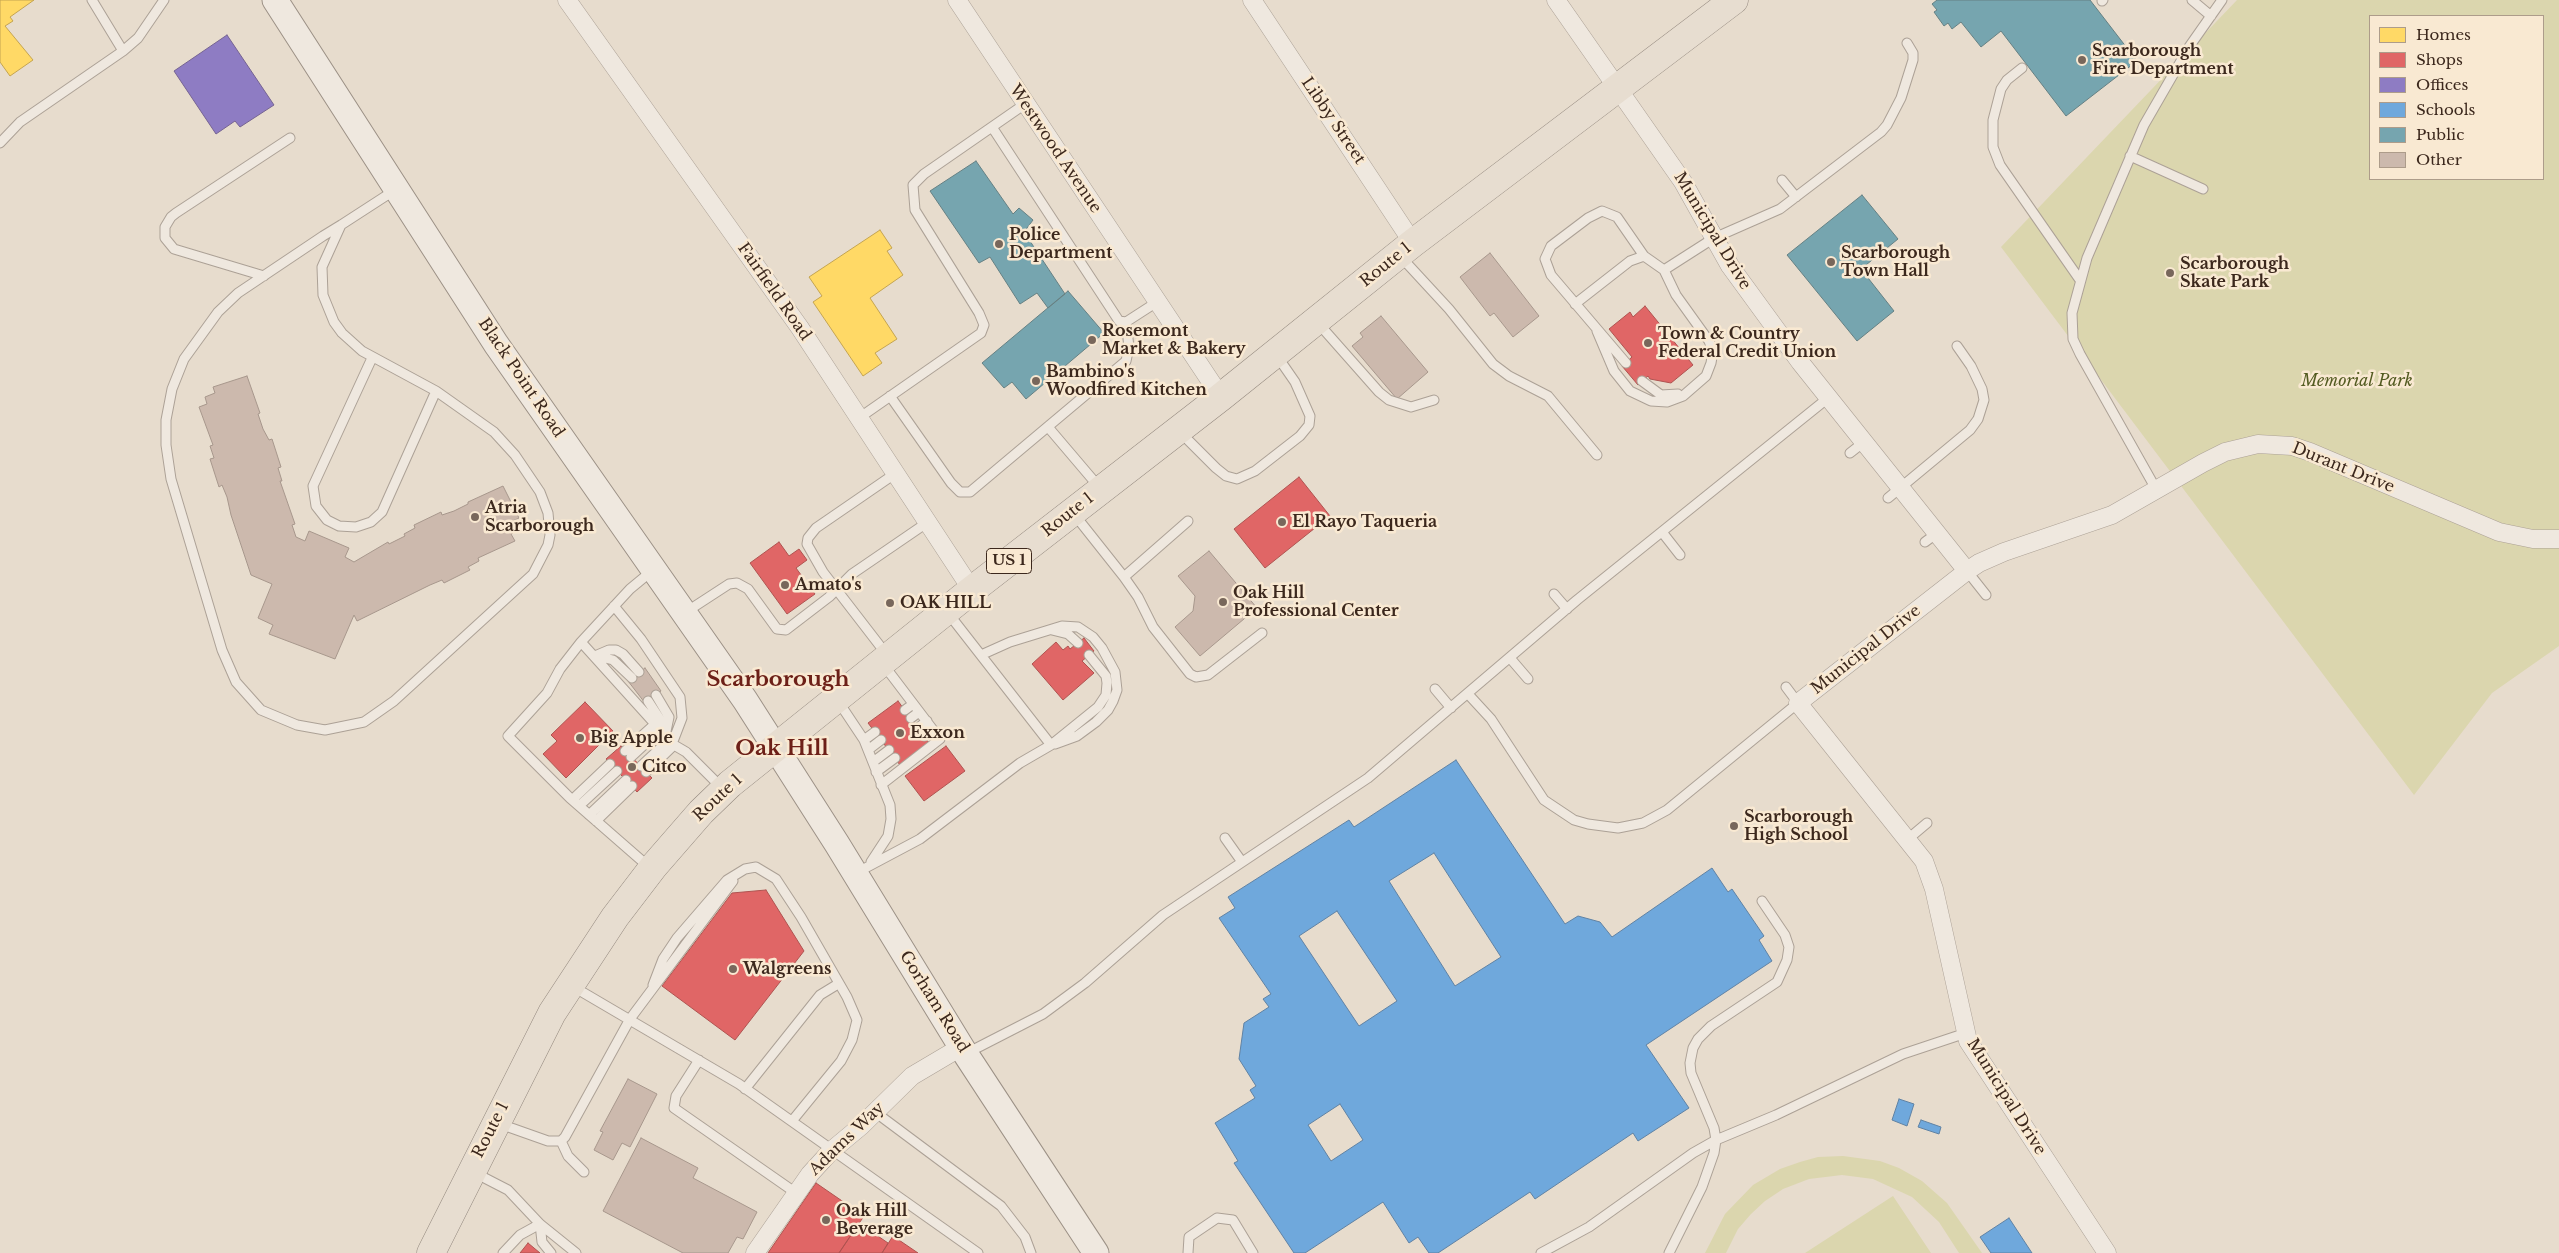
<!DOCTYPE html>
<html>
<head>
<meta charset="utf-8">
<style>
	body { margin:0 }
	#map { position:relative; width:2559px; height:1253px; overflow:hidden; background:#e7dccd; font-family:"Libre Baskerville",serif }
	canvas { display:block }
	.legend { position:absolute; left:2369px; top:15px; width:175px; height:165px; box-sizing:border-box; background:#f9e9d2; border:1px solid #ad9c8a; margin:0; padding:6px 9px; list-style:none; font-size:15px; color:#3c281d }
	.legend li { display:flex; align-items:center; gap:10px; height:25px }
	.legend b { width:25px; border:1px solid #ad9c8a }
</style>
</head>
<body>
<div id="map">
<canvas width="2559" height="1253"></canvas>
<ul class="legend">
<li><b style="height:14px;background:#ffd966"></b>Homes</li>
<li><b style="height:14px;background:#e06666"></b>Shops</li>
<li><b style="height:14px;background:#8e7cc3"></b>Offices</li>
<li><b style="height:14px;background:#6fa8dc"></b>Schools</li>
<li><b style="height:14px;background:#76a5af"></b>Public</li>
<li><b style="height:14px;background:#ccb9ad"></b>Other</li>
</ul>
</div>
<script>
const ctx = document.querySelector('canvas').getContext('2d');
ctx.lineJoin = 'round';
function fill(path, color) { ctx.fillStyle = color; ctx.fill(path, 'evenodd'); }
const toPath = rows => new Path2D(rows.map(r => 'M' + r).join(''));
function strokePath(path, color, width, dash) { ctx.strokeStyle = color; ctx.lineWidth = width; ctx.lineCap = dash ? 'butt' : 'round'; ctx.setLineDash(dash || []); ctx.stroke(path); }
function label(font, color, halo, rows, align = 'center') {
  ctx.font = font + ' "Libre Baskerville",serif'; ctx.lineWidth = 5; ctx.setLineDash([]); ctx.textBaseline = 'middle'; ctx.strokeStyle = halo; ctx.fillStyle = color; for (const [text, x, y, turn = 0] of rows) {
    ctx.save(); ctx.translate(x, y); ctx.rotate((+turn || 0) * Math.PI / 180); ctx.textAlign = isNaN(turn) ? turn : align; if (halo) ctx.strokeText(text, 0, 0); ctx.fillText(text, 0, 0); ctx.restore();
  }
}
fill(toPath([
	[2237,0,2559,0,2559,646,2492,693,2414,795,2001,247],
	[2370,16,2543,16,2543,179,2370,179],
	[1843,1156,1880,1161,1899,1168,1922,1181,1947,1203,1982,1253,1959,1253,1939,1222,1912,1197,1873,1179,1842,1175,1809,1179,1783,1189,1765,1201,1751,1214,1738,1229,1726,1253,1705,1253,1725,1214,1753,1185,1780,1169,1800,1162,1818,1157],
	[1893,1196,1931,1253,1805,1253]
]), '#dbd6ae');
const homes = toPath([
	[0,0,34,0,10,17,13,21,5,26,33,60,10,76,0,62,0,0],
	[880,230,892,248,887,251,903,275,870,298,897,339,875,353,882,363,863,376,813,302,822,296,809,277,880,230]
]);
fill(homes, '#ffd966');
strokePath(homes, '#c4a450', 1);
const shops = toPath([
	[1645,306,1693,365,1671,383,1650,379,1648,376,1638,385,1622,366,1632,357,1609,329,1630,312,1633,317,1645,306],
	[1299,477,1330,516,1265,568,1234,529,1299,477],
	[779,542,789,556,799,549,807,560,796,568,815,594,787,614,750,563,779,542],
	[1084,638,1094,651,1082,661,1094,673,1063,700,1032,664,1056,642,1063,650,1068,646,1070,649,1084,638],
	[898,701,929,743,900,765,868,723,898,701],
	[585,702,613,731,566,778,543,754,557,741,551,735,585,702],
	[621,746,652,778,637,792,606,759,621,746],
	[946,746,965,771,924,801,905,776,946,746],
	[766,890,804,951,735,1040,662,986,732,893,766,890],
	[816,1183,864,1216,839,1253,768,1253,816,1183],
	[859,1223,888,1243,882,1253,839,1253,859,1223],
	[893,1236,918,1253,882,1253,893,1236],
	[528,1243,540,1253,520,1253,528,1243]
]);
fill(shops, '#e06666');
strokePath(shops, '#af5350', 1);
const offices = toPath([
	[227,35,274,105,240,127,235,121,216,134,174,71,227,35]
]);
fill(offices, '#8e7cc3');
strokePath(offices, '#756391', 1);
const schools = toPath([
	[1456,760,1565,924,1578,916,1600,922,1612,937,1712,868,1728,892,1732,889,1764,936,1759,940,1772,961,1646,1045,1689,1108,1638,1141,1633,1133,1535,1199,1530,1192,1438,1253,1429,1253,1418,1237,1409,1243,1383,1202,1305,1253,1294,1253,1234,1163,1238,1161,1215,1123,1255,1098,1250,1090,1256,1086,1239,1059,1244,1023,1269,1007,1263,999,1271,994,1219,918,1235,908,1228,897,1349,820,1354,827,1456,760],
	[1434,853,1501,957,1455,986,1389,881,1434,853],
	[1337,911,1397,1001,1359,1026,1299,936,1337,911],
	[1340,1104,1363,1140,1331,1161,1308,1125,1340,1104],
	[1899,1099,1914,1104,1907,1126,1892,1120,1899,1099],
	[1921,1120,1941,1127,1939,1134,1918,1127,1921,1120],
	[2009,1218,2032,1253,1991,1253,1980,1237,2009,1218]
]);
fill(schools, '#6fa8dc');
strokePath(schools, '#6082a3', 1);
const public = toPath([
	[1937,0,2090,0,2137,61,2066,116,2001,31,1981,47,1961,22,1952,29,1948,23,1944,26,1934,12,1937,10,1932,4,1937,0],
	[976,161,1013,214,1019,208,1033,220,1024,232,1065,294,1048,308,1037,293,1020,304,990,257,979,263,930,191,976,161],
	[1862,195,1898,239,1861,269,1894,311,1857,341,1787,255,1862,195],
	[1068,291,1104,333,1026,399,1012,382,1004,388,982,363,1068,291]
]);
fill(public, '#76a5af');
strokePath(public, '#658083', 1);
const building = toPath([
	[1490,253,1539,316,1513,337,1494,313,1490,316,1460,277,1490,253],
	[1381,316,1428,372,1397,399,1352,346,1363,337,1360,333,1381,316],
	[247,376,260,413,258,414,263,429,269,440,272,439,281,467,278,468,282,481,280,481,295,524,292,525,296,537,305,541,309,531,349,548,345,557,354,562,388,542,389,544,405,536,404,534,415,528,414,525,441,512,442,515,454,511,468,504,468,502,503,486,519,518,513,521,518,530,511,534,515,541,478,558,479,561,468,567,470,570,444,583,442,580,430,585,357,621,354,615,335,659,269,634,273,625,258,618,272,584,251,575,231,515,227,497,222,485,219,487,210,459,214,458,210,446,213,445,199,407,207,404,205,397,215,393,213,387,247,376],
	[1209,551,1257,608,1200,656,1175,627,1193,611,1195,596,1178,576,1209,551],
	[645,668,661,691,645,703,628,681,645,668],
	[628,1079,657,1094,630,1147,622,1143,613,1160,594,1150,603,1132,600,1131,628,1079],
	[641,1138,698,1168,693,1178,757,1212,743,1239,737,1237,728,1253,683,1253,603,1211,641,1138]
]);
fill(building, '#ccb9ad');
strokePath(building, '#a7978c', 1);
const service = toPath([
	[92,0,123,51],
	[2192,0,2211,16],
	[2102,1,2103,0],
	[2022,68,2007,80,2001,89,1993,120,1993,147,2000,165,2080,280],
	[992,127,1119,321,1126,322,1157,302],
	[0,143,20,122,123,51,138,38,164,0],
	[2130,156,2203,189],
	[1782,180,1796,197],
	[341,225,322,267,323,295,334,322,342,333,362,351,436,391,494,432,515,455,540,492,548,513,550,535,548,545,533,574,394,701,364,722,325,730,297,725,261,710,236,682,222,650,171,479,166,445,166,420,172,389,184,359,218,312,238,293,323,236,341,225,395,190],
	[1401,257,1449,309,1493,364,1509,376,1548,396,1597,455],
	[1664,270,1714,238,1780,209,1881,132,1887,125,1901,98,1913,60,1913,53,1907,43],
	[264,276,174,249,165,238,165,227,171,217,176,213,290,138],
	[1575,304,1630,261,1644,256],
	[1318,323,1379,392,1389,400,1411,407,1434,400],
	[1597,331,1614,371,1630,391,1651,401,1667,402,1683,396,1706,376,1711,363,1713,351,1709,341,1676,295,1664,270,1644,256,1617,217,1602,211,1588,218,1551,246,1545,259,1551,275,1626,363],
	[372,358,313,486,316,506,327,520,339,526,356,527,371,522,382,512,436,391],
	[1642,381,1661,395,1678,394],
	[890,396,951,483,960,492,970,492,1126,361,1129,347,1126,322],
	[859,418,981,333,984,325,979,313,915,210,913,185,924,174,1025,104],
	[1048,427,1099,487],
	[1180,432,1216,468,1226,476,1237,479,1255,471,1300,436,1309,425,1310,416,1295,382,1277,356],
	[1850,453,1864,442],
	[2156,489,2080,354,2073,339,2072,313,2087,258,2144,125,2189,47,2222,0],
	[1888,498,1970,430,1978,419,1984,400,1982,389,1971,366,1957,346],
	[1074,514,1124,577],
	[1188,521,1124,577,1138,597,1153,627,1190,674,1196,677,1208,675,1262,633],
	[1662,532,1680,555],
	[1925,542,1937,533],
	[1967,571,1986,595],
	[1554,594,1567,609],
	[614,606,641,639,680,697,682,718,672,744],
	[686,612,729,584,737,583,748,589,777,629,786,630,829,597,852,574,928,522],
	[948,613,1051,745],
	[1052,630,1068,634,1078,643],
	[581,642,674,745,686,752,723,789],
	[887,655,823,572,807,544,808,538,816,528,896,473],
	[981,655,1010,642,1062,626,1078,627,1093,637,1102,648,1115,672,1117,690,1113,701,1108,710,1096,722,1077,736,1055,744],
	[595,656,609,650,616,650,623,654,639,672],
	[597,656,613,660,632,678],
	[1510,658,1528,679],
	[1435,689,1451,708],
	[1468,694,1491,719,1544,800,1574,820,1588,824,1618,828,1643,823,1667,810,1798,703,1786,687],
	[656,695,669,717,665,736],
	[648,701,661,721,665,733],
	[838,701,864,740,890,805,891,819,888,836,871,862],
	[905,710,913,704],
	[911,718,919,712],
	[918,728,927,721],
	[924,736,932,729],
	[864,740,875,732],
	[868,750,881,740],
	[625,751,655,724],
	[631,757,660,730],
	[873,762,889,750],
	[641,766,669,740],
	[646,772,674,745],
	[876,772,895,758],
	[881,785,940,739,883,664],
	[572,800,610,764],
	[579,806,617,771],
	[589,815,626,780],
	[596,821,632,786],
	[1225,838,1242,862],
	[1908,839,1927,823],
	[649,867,570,798,508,736,547,693,560,669,581,642,630,589,653,570],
	[856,873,920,839,1020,763,1051,745,1098,707,1106,695,1107,683,1106,676,1089,655],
	[653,985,663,959,677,938,727,880,745,869,756,867,776,879,801,917,847,997,857,1020,852,1040,841,1061,792,1121],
	[572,986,739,1084,978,1253],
	[967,1053,1043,1014,1085,983,1163,915,1368,778,1577,600,1828,398],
	[699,1060,676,1096,674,1108,796,1193],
	[745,1089,820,995,838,984],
	[875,1112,1001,1206,1025,1237,1031,1253],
	[500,1124,548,1141,561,1141,565,1137,630,1019,733,881],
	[561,1141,568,1156,584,1172],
	[475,1173,508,1190,540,1224,576,1253],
	[503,1253,520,1235,540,1224,542,1242,551,1253],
	[1188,1253,1189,1237,1217,1218,1233,1220,1253,1253],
	[1541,1253,1589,1227,1693,1153,1716,1140,1776,1115,1903,1054,1966,1033],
	[1669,1253,1702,1187,1714,1153,1716,1140,1714,1128,1691,1073,1690,1063,1693,1048,1698,1039,1711,1026,1777,982,1787,960,1789,947,1785,935,1762,901]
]);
const minor = toPath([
	[567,0,800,328,972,590],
	[957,0,1221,397],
	[1252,0,1413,243],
	[1556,0,1683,182,1730,266,1800,362,1967,571,1798,703,1924,861,1934,889,1968,1041,2107,1253],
	[1967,571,1979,563,2004,552,2112,515,2203,463,2225,452,2258,444,2292,446,2310,452,2499,532,2533,539,2559,539],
	[755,1253,810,1174,831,1151,861,1126,912,1076,961,1047]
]);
const secondary = toPath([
	[275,0,496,344,745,700,837,844,965,1053,1096,1253]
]);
const primary = toPath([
	[431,1253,552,1013,615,917,654,866,701,812,730,784,972,590,1221,397,1413,243,1734,0]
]);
strokePath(service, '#aca196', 11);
strokePath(minor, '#aca196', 19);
strokePath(secondary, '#9c9186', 27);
strokePath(primary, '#92877d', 29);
strokePath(service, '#efe8df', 9);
strokePath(minor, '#efe8df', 18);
strokePath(secondary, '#efe8df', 25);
strokePath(primary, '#e7ddd0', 28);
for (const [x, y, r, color] of [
	[2082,60,5,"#78675b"],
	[999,244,5,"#78675b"],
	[1831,262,5,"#78675b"],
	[2170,273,5,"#78675b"],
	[1092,340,5,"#78675b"],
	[1648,343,5,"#78675b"],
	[1036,381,5,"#78675b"],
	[475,517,5,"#78675b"],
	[1282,522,5,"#78675b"],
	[785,585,5,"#78675b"],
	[1223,602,5,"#78675b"],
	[890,603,5,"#78675b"],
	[900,733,5,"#78675b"],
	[580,738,5,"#78675b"],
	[632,767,5,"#78675b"],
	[1734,826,5,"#78675b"],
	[733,969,5,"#78675b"],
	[826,1220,5,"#78675b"]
]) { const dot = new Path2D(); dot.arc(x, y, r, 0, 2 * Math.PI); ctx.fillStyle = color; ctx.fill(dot); strokePath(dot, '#f9e9d2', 2); }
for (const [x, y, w] of [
	[1009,561,45]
]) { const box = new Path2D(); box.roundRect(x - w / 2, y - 12.5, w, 25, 4); ctx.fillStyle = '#f9e9d2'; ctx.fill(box); strokePath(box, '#3c281d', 1); }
label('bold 15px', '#3c281d', null, [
	["US 1",1009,561]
]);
label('bold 16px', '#3c281d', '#f9e9d2', [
	["Scarborough",2092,51],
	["Fire Department",2092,69],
	["Police",1009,235],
	["Department",1009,253],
	["Scarborough",1841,253],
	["Town Hall",1841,271],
	["Scarborough",2180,264],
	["Skate Park",2180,282],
	["Rosemont",1102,331],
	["Market & Bakery",1102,349],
	["Town & Country",1658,334],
	["Federal Credit Union",1658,352],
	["Bambino's",1046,372],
	["Woodfired Kitchen",1046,390],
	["Atria",485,508],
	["Scarborough",485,526],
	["El Rayo Taqueria",1292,522],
	["Amato's",795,585],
	["Oak Hill",1233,593],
	["Professional Center",1233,611],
	["OAK HILL",900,603],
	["Exxon",910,733],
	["Big Apple",590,738],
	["Citco",642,767],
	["Scarborough",1744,817],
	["High School",1744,835],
	["Walgreens",743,969],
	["Oak Hill",836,1211],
	["Beverage",836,1229]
], 'left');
label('16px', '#3c281d', '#f9e9d2', [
	["Libby Street",1333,121,56],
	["Westwood Avenue",1055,149,56],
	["Municipal Drive",1712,231,59],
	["Route 1",1386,265,-39],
	["Fairfield Road",774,292,55],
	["Black Point Road",521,378,56],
	["Durant Drive",2343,468,22],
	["Route 1",1068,515,-38],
	["Municipal Drive",1866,650,-38],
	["Route 1",718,798,-43],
	["Gorham Road",934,1002,58],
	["Municipal Drive",2006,1097,58],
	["Route 1",491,1130,-63],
	["Adams Way",847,1139,-44]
]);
label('italic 16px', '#535b21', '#f9e9d2', [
	["Memorial Park",2357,381]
]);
label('bold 21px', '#6d2018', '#f9e9d2', [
	["Scarborough",778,680],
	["Oak Hill",782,749]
]);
</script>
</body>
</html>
